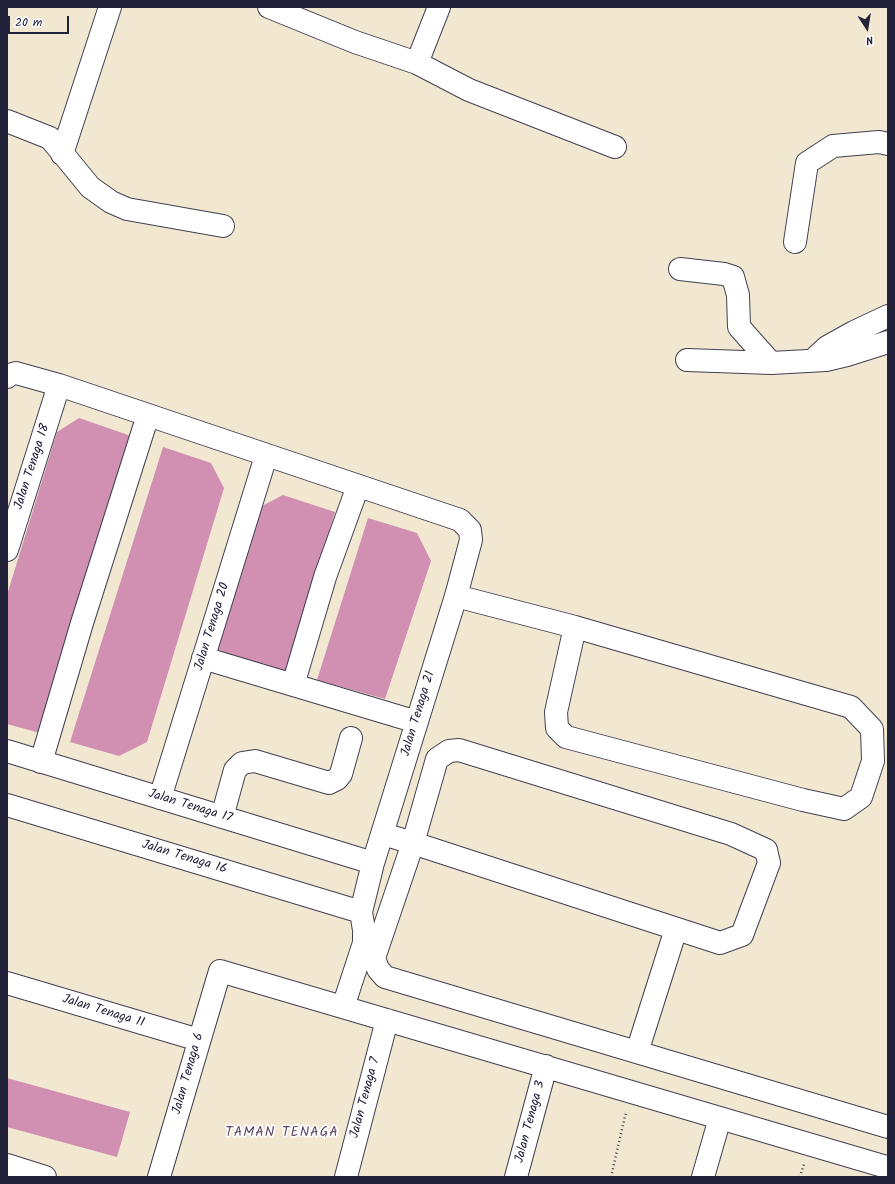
<!DOCTYPE html>
<html>
<head>
<meta charset="utf-8">
<style>
	body { margin:0 }
	#map { position:relative; width:895px; height:1184px; overflow:hidden; background:#f2e8d1; font-family:Kalam,sans-serif }
	canvas { display:block }
	.frame { position:absolute; inset:0; border:8px solid #22223b; pointer-events:none }
	.north { position:absolute; left:847px; top:8px; width:40px; height:40px; -webkit-text-stroke:3px #fff; paint-order:stroke; rotate:168deg; font-size:11px; font-weight:700; line-height:16px; text-align:center; color:#22223b }
	.north::after { content:''; display:block; margin:auto; width:14px; height:18px; background:#22223b; clip-path:polygon(50% 0,100% 100%,50% 72%,0 100%) }
	.scale { position:absolute; left:8px; top:16px; width:61px; height:18px; box-sizing:border-box; border:2px solid #22223b; border-top:0; padding-left:5px; font-size:12px; line-height:14px; white-space:nowrap; color:#22223b; -webkit-text-stroke:3px #fff; paint-order:stroke }
</style>
</head>
<body>
<div id="map">
<canvas width="895" height="1184"></canvas>
<div class="frame"></div>
<div class="north">N</div>
<div class="scale">20 m</div>
</div>
<script>
const ctx = document.querySelector('canvas').getContext('2d');
ctx.lineJoin = 'round';
function fill(path, color) { ctx.fillStyle = color; ctx.fill(path, 'evenodd'); }
const toPath = rows => new Path2D(rows.map(r => 'M' + r).join(''));
function strokePath(path, color, width, dash) { ctx.strokeStyle = color; ctx.lineWidth = width; ctx.lineCap = dash ? 'butt' : 'round'; ctx.setLineDash(dash || []); ctx.stroke(path); }
function label(font, color, halo, rows, align = 'center') {
  ctx.font = font + ' Kalam,sans-serif'; ctx.lineWidth = 3.5; ctx.setLineDash([]); ctx.textBaseline = 'middle'; ctx.strokeStyle = halo; ctx.fillStyle = color; for (const [text, x, y, turn = 0] of rows) {
    ctx.save(); ctx.translate(x, y); ctx.rotate((+turn || 0) * Math.PI / 180); ctx.textAlign = isNaN(turn) ? turn : align; if (halo) ctx.strokeText(text, 0, 0); ctx.fillText(text, 0, 0); ctx.restore();
  }
}
fill(toPath([
	[79,418,134,437,40,733,7,724,7,595,57,432],
	[163,447,211,463,224,488,147,742,119,756,70,742],
	[283,495,335,512,286,676,217,653,260,507],
	[368,518,417,533,431,561,385,699,317,680],
	[7,1078,130,1112,117,1157,7,1127]
]), '#d18fb1');
const minor = toPath([
	[269,7,355,42,417,63,469,90,615,147],
	[417,63,439,7],
	[7,121,50,138,90,187,111,202,127,209,223,226],
	[62,154,110,7],
	[795,242,807,163,833,146,879,142,888,144],
	[680,269,724,274,733,277,738,295,739,327,771,363,826,360,847,355,888,342],
	[687,360,771,363],
	[813,360,827,347,854,332,888,316],
	[7,377,9,375,16,373,59,385,460,520,470,530,471,540,456,596,373,863,361,912,364,930,364,943,343,1007],
	[7,550,59,385],
	[456,596,575,627,851,707,872,729,873,761,861,797,844,809,803,800,566,737,557,728,556,712,575,627],
	[203,658,417,722],
	[293,685,325,577,358,486],
	[7,751,373,863],
	[41,762,82,623,148,415],
	[160,798,266,456],
	[7,805,361,912],
	[222,817,235,770,242,763,255,761,329,783,337,779,341,774,351,738],
	[383,834,413,843,720,943,742,935,769,863,766,850,731,834,459,750,449,751,437,759,413,843,374,958,378,969,385,977,888,1127],
	[7,983,199,1040],
	[637,1052,676,929],
	[7,1165,45,1177],
	[159,1177,220,971,883,1166,888,1169],
	[346,1177,387,1020],
	[516,1177,546,1066],
	[703,1177,720,1118]
]);
strokePath(minor, '#414052', 24);
strokePath(toPath([
	[611,1177,626,1112],
	[800,1177,804,1164]
]), '#414052', 2.5, [1, 3]);
strokePath(minor, '#fff', 22);
label('13px', '#22223b', '#fff', [
	["Jalan Tenaga 18",33,467,-72],
	["Jalan Tenaga 20",213,627,-73],
	["Jalan Tenaga 21",419,714,-73],
	["Jalan Tenaga 17",190,807,17],
	["Jalan Tenaga 16",184,858,17],
	["Jalan Tenaga 11",103,1012,17],
	["Jalan Tenaga 6",189,1074,-74],
	["Jalan Tenaga 7",366,1098,-75],
	["Jalan Tenaga 3",531,1122,-75]
]);
ctx.letterSpacing = '1px';
label('14px', '#5f4864', '#fff', [
	["TAMAN TENAGA",282,1134]
]);
ctx.letterSpacing = '0px';
</script>
</body>
</html>
